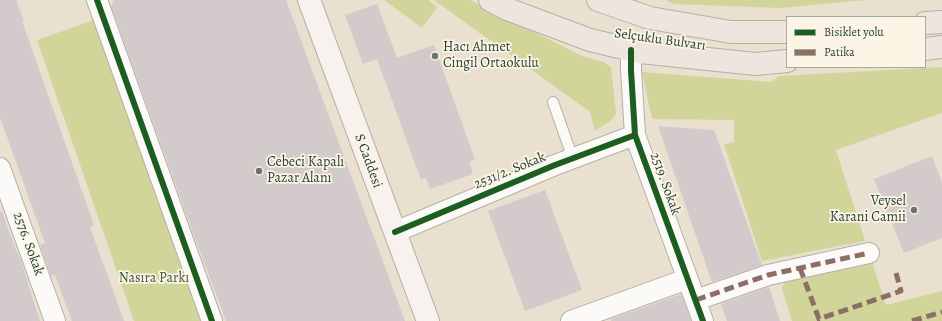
<!DOCTYPE html>
<html>
<head>
<meta charset="utf-8">
<style>
	body { margin:0 }
	#map { position:relative; width:942px; height:321px; overflow:hidden; background:#eae0d0; font-family:Alegreya,serif }
	canvas { display:block }
	.legend { position:absolute; left:786px; top:16px; width:140px; height:52px; box-sizing:border-box; background:#fcf5e5; border:1px solid #a4ab9e; margin:0; padding:5px 7px; list-style:none; font-size:12px; color:#1f3d34 }
	.legend li { display:flex; align-items:center; gap:8px; height:20px }
	.legend b { width:20px; border:1px solid #a4ab9e }
</style>
</head>
<body>
<div id="map">
<canvas width="942" height="321"></canvas>
<ul class="legend">
<li><b style="height:5px;background:#1b5e20"></b>Bisiklet yolu</li>
<li><b style="height:5px;background:#8d6e63"></b>Patika</li>
</ul>
</div>
<script>
const ctx = document.querySelector('canvas').getContext('2d');
ctx.lineJoin = 'round';
function fill(path, color) { ctx.fillStyle = color; ctx.fill(path, 'evenodd'); }
const toPath = rows => new Path2D(rows.map(r => 'M' + r).join(''));
function strokePath(path, color, width, dash) { ctx.strokeStyle = color; ctx.lineWidth = width; ctx.lineCap = dash ? 'butt' : 'round'; ctx.setLineDash(dash || []); ctx.stroke(path); }
function label(font, color, halo, rows, align = 'center') {
  ctx.font = font + ' Alegreya,serif'; ctx.lineWidth = 3.5; ctx.setLineDash([]); ctx.textBaseline = 'middle'; ctx.strokeStyle = halo; ctx.fillStyle = color; for (const [text, x, y, turn = 0] of rows) {
    ctx.save(); ctx.translate(x, y); ctx.rotate((+turn || 0) * Math.PI / 180); ctx.textAlign = isNaN(turn) ? turn : align; if (halo) ctx.strokeText(text, 0, 0); ctx.fillText(text, 0, 0); ctx.restore();
  }
}
fill(toPath([
	[384,0,428,0,437,7,422,28],
	[434,0,470,0,582,56,603,62,611,67,616,113,614,118,595,131,590,112],
	[665,0,866,0,780,8,674,4],
	[94,20,204,321,134,321,37,40],
	[942,67,942,113,836,150,865,241,762,261,724,144,734,142,734,120,652,119,642,72,771,82,779,76],
	[869,253,886,305,942,291,942,321,792,321,782,288,790,270]
]), '#d1d59a');
fill(toPath([
	[0,0,16,0,24,21,22,21,94,225,90,227,124,321,72,321,55,275,51,276,40,245,45,243,0,117],
	[114,0,286,0,405,321,226,321,191,227,111,6],
	[377,4,397,58,434,45,475,160,469,162,473,174,430,189,426,178,421,180,377,59,363,64,345,15],
	[658,126,714,130,762,265,712,282],
	[932,156,942,182,942,238,904,253,874,179],
	[545,190,582,290,525,311,488,211],
	[0,212,2,212,17,253,18,253,29,284,28,284,40,321,0,321],
	[769,287,780,321,727,321,721,304],
	[681,294,691,321,611,321,611,319]
]), '#d2cacb');
const service = toPath([
	[553,102,573,159]
]);
const minor = toPath([
	[97,0,212,321],
	[631,50,631,70,635,135,703,321],
	[0,168,55,321],
	[395,232,555,165,635,135],
	[696,300,768,275,869,253],
	[571,321,687,279]
]);
const secondary = toPath([
	[309,0,428,321]
]);
const primary = toPath([
	[490,0,507,9,590,40,640,52,756,64,787,61],
	[598,0,650,18,731,32,787,32],
	[925,23,942,22],
	[925,49,942,47]
]);
strokePath(service, '#b4b0a6', 12);
strokePath(minor, '#b4b0a6', 22);
strokePath(secondary, '#b4b0a6', 24);
strokePath(primary, '#b4b0a6', 24);
strokePath(service, '#fcfaf8', 10);
strokePath(minor, '#fcfaf8', 20);
strokePath(secondary, '#f7f2ee', 22);
strokePath(primary, '#eee5de', 22);
strokePath(toPath([
	[800,268,819,319,901,291,896,273],
	[696,300,768,275,869,253],
	[912,321,942,312]
]), '#8d6e63', 5, [10, 5]);
strokePath(toPath([
	[97,0,212,321],
	[631,50,631,70,635,135,703,321],
	[395,232,555,165,635,135]
]), '#1b5e20', 6);
for (const [x, y, r, color] of [
	[435,56,4,"#66766b"],
	[259,171,4,"#66766b"],
	[914,210,4,"#66766b"]
]) { const dot = new Path2D(); dot.arc(x, y, r, 0, 2 * Math.PI); ctx.fillStyle = color; ctx.fill(dot); strokePath(dot, '#fcf5e5', 1.5); }
label('14px', '#1f3d34', '#fcf5e5', [
	["Selçuklu Bulvarı",660,40,8],
	["S Caddesi",368,161,70],
	["2531/2. Sokak",510,171,-22],
	["2519. Sokak",665,184,70],
	["2576. Sokak",28,244,70]
]);
label('14px', '#1f3d34', '#fcf5e5', [
	["Hacı Ahmet",443,48],
	["Cingil Ortaokulu",443,64],
	["Cebeci Kapalı",267,163],
	["Pazar Alanı",267,179],
	["Veysel",906,202,"right"],
	["Karani Camii",906,218,"right"]
], 'left');
label('14px', '#3e5a40', '#fcf5e5', [
	["Nasıra Parkı",154,279]
]);
</script>
</body>
</html>
